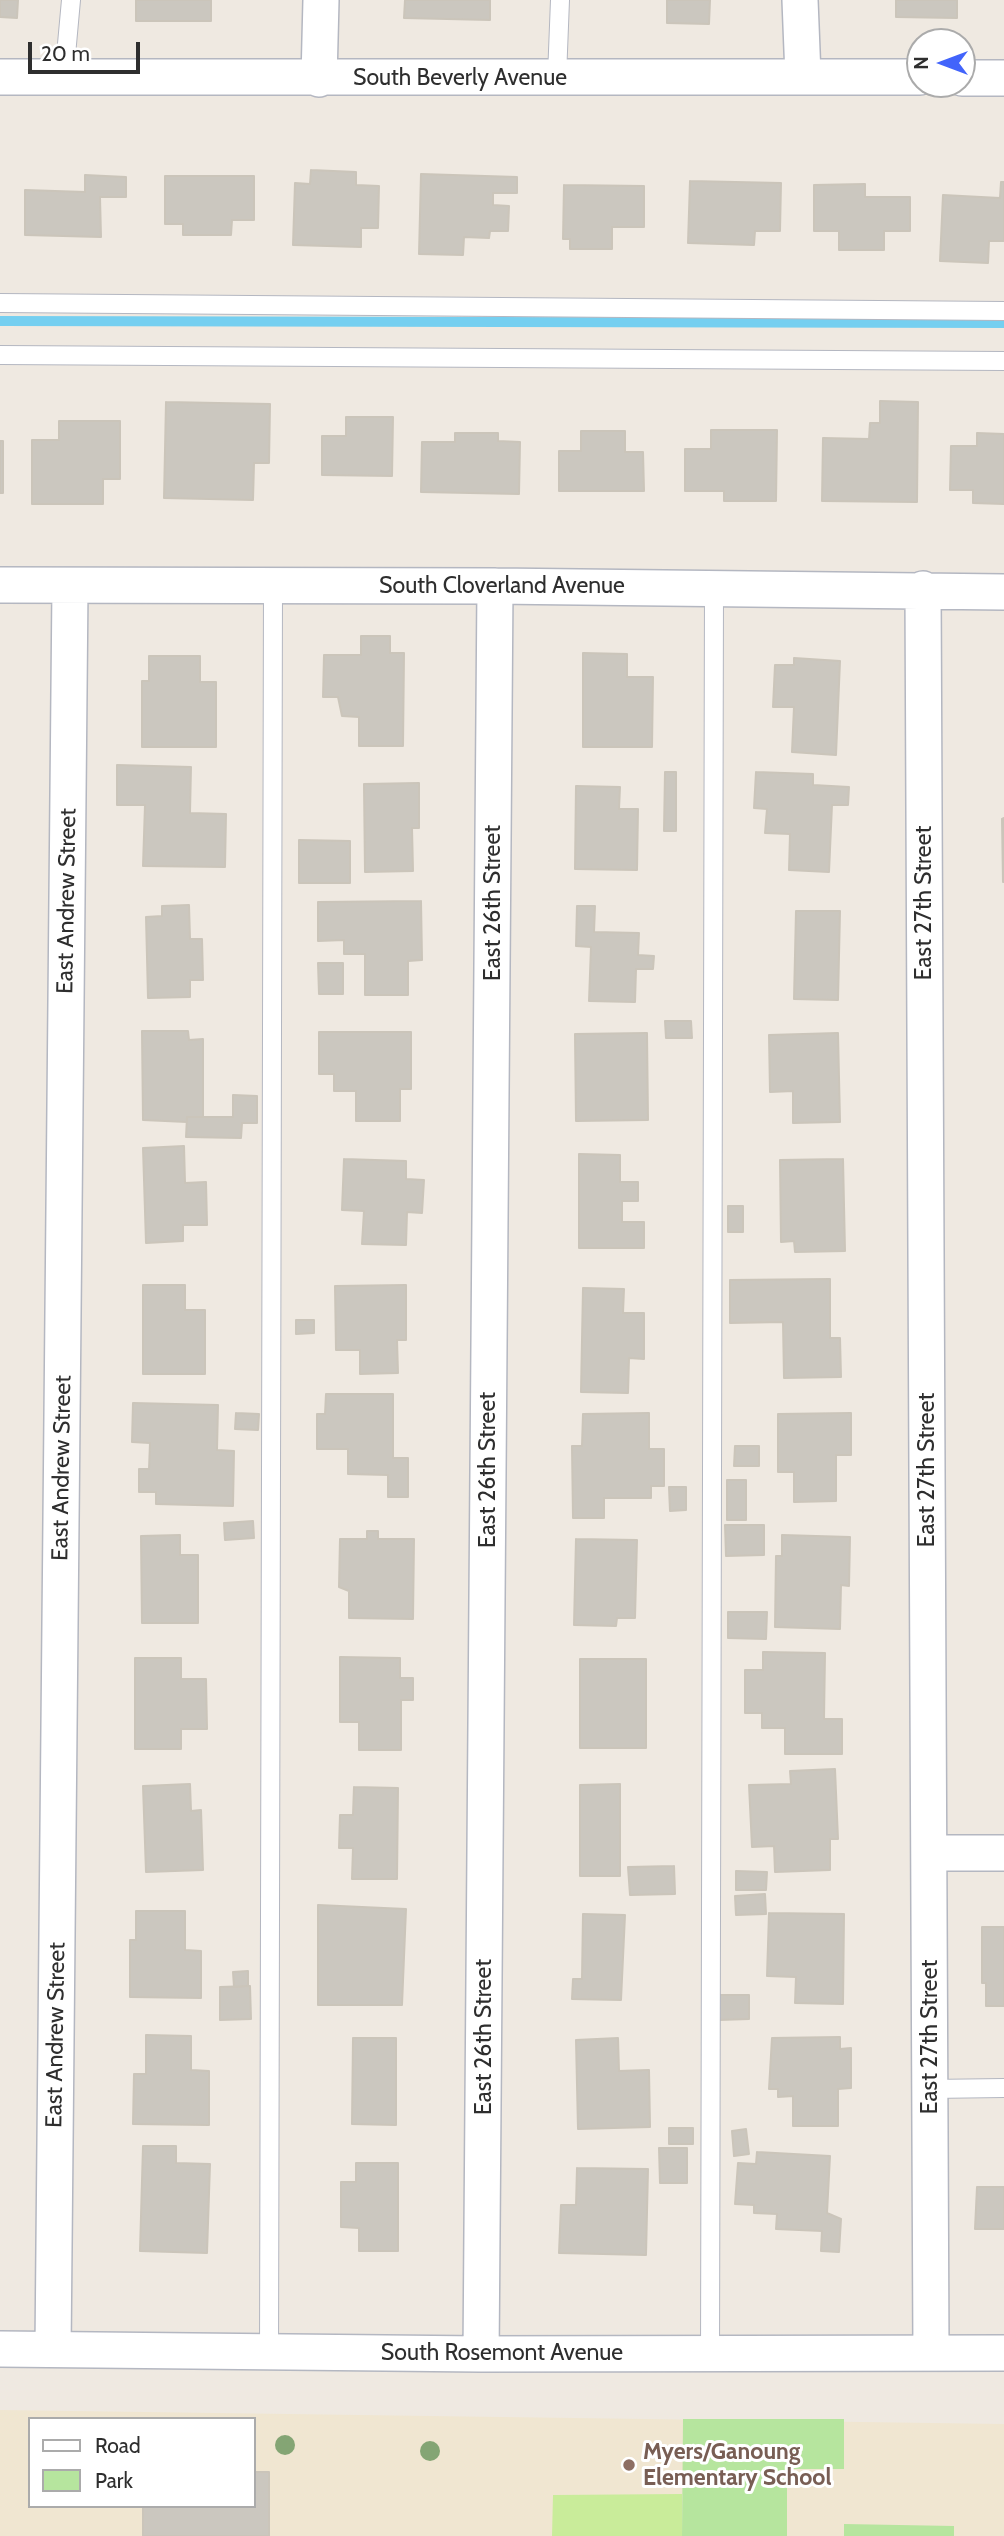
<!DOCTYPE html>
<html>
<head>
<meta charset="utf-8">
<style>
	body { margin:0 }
	#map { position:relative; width:1004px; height:2536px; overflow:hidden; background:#efe9e1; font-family:Cabin,sans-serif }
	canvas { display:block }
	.legend { position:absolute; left:28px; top:2417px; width:228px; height:91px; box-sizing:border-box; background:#fff; border:2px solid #ababab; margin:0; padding:9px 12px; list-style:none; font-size:21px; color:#2e2e2e }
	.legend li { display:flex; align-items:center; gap:14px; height:35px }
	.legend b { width:35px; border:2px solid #ababab }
	.north { position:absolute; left:906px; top:28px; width:70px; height:70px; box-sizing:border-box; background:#fff; border:2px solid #ababab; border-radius:50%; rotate:270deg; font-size:19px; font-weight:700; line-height:28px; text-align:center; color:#2e2e2e }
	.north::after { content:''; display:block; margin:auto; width:24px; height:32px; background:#4264fb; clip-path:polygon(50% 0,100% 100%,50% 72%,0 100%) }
	.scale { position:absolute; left:28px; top:42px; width:112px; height:32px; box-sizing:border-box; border:4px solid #2e2e2e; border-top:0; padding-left:9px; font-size:21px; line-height:24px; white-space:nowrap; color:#2e2e2e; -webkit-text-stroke:5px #fff; paint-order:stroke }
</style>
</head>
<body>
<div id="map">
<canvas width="1004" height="2536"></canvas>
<ul class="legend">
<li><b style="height:9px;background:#fff"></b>Road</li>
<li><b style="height:19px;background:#b6e59e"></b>Park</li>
</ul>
<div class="north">N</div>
<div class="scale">20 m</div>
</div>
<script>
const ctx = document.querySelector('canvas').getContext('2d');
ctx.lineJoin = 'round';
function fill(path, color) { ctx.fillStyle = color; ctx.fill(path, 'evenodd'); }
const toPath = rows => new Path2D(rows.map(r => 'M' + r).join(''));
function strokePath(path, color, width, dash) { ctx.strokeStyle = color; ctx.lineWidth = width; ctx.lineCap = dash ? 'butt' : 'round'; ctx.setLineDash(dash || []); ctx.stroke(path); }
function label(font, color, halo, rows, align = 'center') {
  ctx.font = font + ' Cabin,sans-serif'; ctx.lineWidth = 6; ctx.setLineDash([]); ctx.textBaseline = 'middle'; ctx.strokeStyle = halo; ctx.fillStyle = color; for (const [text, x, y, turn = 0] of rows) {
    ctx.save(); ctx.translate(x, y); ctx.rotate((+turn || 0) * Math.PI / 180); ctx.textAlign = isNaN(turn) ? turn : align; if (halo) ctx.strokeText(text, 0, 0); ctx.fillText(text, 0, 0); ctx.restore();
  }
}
fill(toPath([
	[0,2410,1004,2424,1004,2536,0,2536],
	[30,2419,254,2419,254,2506,30,2506]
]), '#f0e6d1');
fill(toPath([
	[683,2419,844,2419,844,2469,787,2469,787,2536,682,2536],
	[844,2524,954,2526,954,2536,844,2536]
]), '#b6e59e');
fill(toPath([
	[682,2494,682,2536,552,2536,553,2495]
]), '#c9ec9a');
strokePath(toPath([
	[0,321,1004,323]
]), '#75cff0', 10);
const building = toPath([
	[0,0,18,0,17,18,0,17,0,0],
	[136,0,211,0,211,21,136,21,136,0],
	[405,0,490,0,490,20,404,18,405,0],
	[667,0,710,0,709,24,667,23,667,0],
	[896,0,957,0,957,18,896,17,896,0],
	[311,170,356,172,356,185,379,186,378,228,361,228,361,247,293,245,295,183,310,184,311,170],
	[421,174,517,177,517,193,493,193,493,205,509,206,508,231,490,231,489,238,464,237,463,255,419,254,421,174],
	[85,175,126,177,126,197,100,197,101,237,25,235,25,190,85,192,85,175],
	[165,176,254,176,254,220,232,220,231,235,183,235,183,224,165,224,165,176],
	[690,181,781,183,780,231,755,231,754,245,688,243,690,181],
	[1001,182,1004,182,1004,241,989,241,988,263,940,261,943,195,1000,198,1001,182],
	[865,184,865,197,910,197,910,231,884,231,884,250,839,250,839,231,814,231,814,185,865,184],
	[564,185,644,186,644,227,612,227,612,249,570,249,570,239,563,239,564,185],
	[880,401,918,402,917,502,822,501,823,438,869,439,870,423,880,423,880,401],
	[166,402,270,404,269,463,254,463,253,500,164,498,166,402],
	[346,417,393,417,392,476,322,475,322,436,346,436,346,417],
	[59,421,120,421,120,479,103,479,103,504,32,504,32,440,59,440,59,421],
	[711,430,777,430,776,501,724,501,724,491,685,491,685,449,711,449,711,430],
	[581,431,625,431,625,452,643,452,644,491,559,491,559,451,581,451,581,431],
	[455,433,498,433,498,441,520,442,519,494,421,492,422,442,455,442,455,433],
	[977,433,1004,434,1004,504,973,503,973,490,950,490,951,446,977,446,977,433],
	[0,441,3,441,3,493,0,493,0,441],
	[361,636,390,636,390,653,404,653,403,746,359,746,359,717,342,716,338,697,323,697,324,655,361,655,361,636],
	[583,653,627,654,627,677,653,677,652,747,583,747,583,653],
	[149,656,200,656,200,682,216,682,216,747,142,747,142,681,149,681,149,656],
	[794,658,840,661,836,755,792,752,794,707,773,707,775,665,794,665,794,658],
	[117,765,191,767,190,813,226,814,225,867,143,866,145,805,117,805,117,765],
	[665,772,676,772,676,831,664,831,665,772],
	[756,772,813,774,813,785,849,787,848,805,832,805,829,872,789,870,790,834,765,833,767,809,754,808,756,772],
	[419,783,419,828,412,828,413,871,365,872,364,784,419,783],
	[576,786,620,787,619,809,638,809,637,870,575,869,576,786],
	[1004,818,1004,882,1003,882,1002,819,1004,818],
	[299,840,350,841,350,883,299,883,299,840],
	[421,901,422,960,408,961,408,995,365,995,365,954,344,954,344,940,318,941,318,902,421,901],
	[189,905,190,939,202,939,203,980,190,980,190,997,148,998,146,917,162,916,162,906,189,905],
	[577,906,595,906,594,932,639,933,638,955,654,956,653,969,636,969,635,1002,589,1001,591,947,576,946,577,906],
	[796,911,840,911,838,1000,794,999,796,911],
	[318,963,343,963,343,994,319,994,318,963],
	[665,1021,691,1021,692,1038,666,1038,665,1021],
	[142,1031,188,1031,189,1040,203,1039,203,1117,187,1117,187,1122,143,1120,142,1031],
	[319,1032,411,1032,411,1089,400,1089,400,1121,356,1121,356,1091,334,1091,334,1074,319,1074,319,1032],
	[647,1033,648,1120,576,1121,575,1034,647,1033],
	[838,1033,840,1122,793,1123,793,1091,770,1092,769,1035,838,1033],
	[233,1095,257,1096,257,1123,242,1123,241,1138,186,1137,187,1117,233,1117,233,1095],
	[184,1146,185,1183,206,1182,207,1225,183,1225,183,1241,146,1243,143,1148,184,1146],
	[579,1154,620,1155,620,1182,638,1182,638,1201,622,1201,622,1222,644,1222,644,1248,579,1248,579,1154],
	[344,1159,406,1161,406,1179,424,1180,422,1213,407,1212,406,1245,362,1244,364,1211,342,1210,344,1159],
	[843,1159,845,1251,795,1252,794,1241,781,1242,780,1160,843,1159],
	[728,1206,743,1206,743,1232,728,1232,728,1206],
	[830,1279,830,1338,840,1338,841,1377,784,1378,783,1322,730,1323,730,1280,830,1279],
	[143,1285,185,1285,185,1310,205,1310,205,1374,143,1374,143,1285],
	[406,1285,406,1340,397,1340,398,1373,360,1374,360,1350,336,1350,335,1286,406,1285],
	[583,1288,624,1289,623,1313,644,1313,644,1359,629,1358,628,1393,581,1392,583,1288],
	[296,1320,314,1320,314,1333,296,1334,296,1320],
	[326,1394,393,1394,393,1458,408,1458,408,1497,388,1497,388,1475,348,1474,348,1449,317,1449,317,1414,325,1414,326,1394],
	[133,1403,218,1405,217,1450,234,1451,233,1506,156,1504,156,1492,139,1492,139,1469,149,1469,150,1443,132,1442,133,1403],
	[236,1413,259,1414,258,1430,235,1429,236,1413],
	[649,1413,649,1449,664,1449,664,1486,651,1486,651,1498,604,1498,604,1518,573,1518,572,1446,582,1446,583,1414,649,1413],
	[851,1413,851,1455,836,1455,836,1501,794,1502,794,1472,778,1472,778,1414,851,1413],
	[735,1446,759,1446,759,1466,734,1466,735,1446],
	[727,1480,746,1480,746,1520,727,1520,727,1480],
	[669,1487,686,1487,686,1510,670,1511,669,1487],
	[253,1521,254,1538,225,1540,224,1523,253,1521],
	[725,1525,764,1525,764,1555,726,1556,725,1525],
	[367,1531,378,1531,378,1539,414,1539,413,1619,349,1618,349,1591,339,1587,340,1539,367,1539,367,1531],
	[180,1535,180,1555,198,1555,198,1623,142,1623,141,1536,180,1535],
	[782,1535,850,1537,849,1586,841,1585,840,1629,775,1627,776,1556,782,1556,782,1535],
	[576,1539,637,1540,635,1618,617,1618,616,1626,574,1625,576,1539],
	[728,1612,767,1612,766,1639,728,1638,728,1612],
	[763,1652,825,1653,824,1719,842,1719,842,1754,785,1754,785,1728,762,1728,762,1713,745,1713,745,1670,763,1670,763,1652],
	[340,1657,400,1658,400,1678,413,1678,413,1700,401,1700,401,1750,359,1750,359,1722,340,1722,340,1657],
	[135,1658,181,1658,181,1679,206,1679,207,1729,181,1729,181,1749,135,1749,135,1658],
	[580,1659,646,1659,646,1748,580,1748,580,1659],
	[835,1769,838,1839,830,1839,830,1870,775,1872,774,1846,752,1847,749,1785,791,1784,790,1771,835,1769],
	[190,1784,191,1811,201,1810,203,1870,146,1872,143,1786,190,1784],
	[620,1784,620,1876,580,1876,580,1785,620,1784],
	[354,1787,398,1788,397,1879,352,1879,353,1848,339,1848,340,1815,353,1815,354,1787],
	[674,1866,675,1894,630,1895,628,1867,674,1866],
	[736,1871,767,1872,766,1890,736,1890,736,1871],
	[765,1894,766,1914,736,1915,735,1896,765,1894],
	[318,1905,406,1909,402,2005,318,2005,318,1905],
	[136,1911,185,1911,185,1950,201,1951,201,1998,130,1997,130,1940,136,1940,136,1911],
	[769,1913,844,1914,843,2004,795,2003,796,1977,767,1976,769,1913],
	[583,1914,625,1915,621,2000,572,1999,573,1979,582,1979,583,1914],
	[982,1927,1004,1927,1004,2006,986,2006,986,1983,982,1983,982,1927],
	[248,1971,248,1986,234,1987,233,1972,248,1971],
	[250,1986,251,2019,220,2020,220,1987,250,1986],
	[719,1995,749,1995,749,2019,719,2020,719,1995],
	[146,2035,191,2036,191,2070,209,2071,209,2125,133,2124,134,2074,146,2074,146,2035],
	[840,2037,840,2049,851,2048,851,2088,838,2089,838,2126,793,2126,793,2096,778,2097,778,2089,769,2089,772,2038,840,2037],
	[353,2038,396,2038,396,2125,352,2124,353,2038],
	[618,2038,619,2071,649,2070,650,2127,578,2129,576,2040,618,2038],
	[669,2128,693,2128,693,2144,669,2144,669,2128],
	[746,2129,749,2154,734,2156,732,2131,746,2129],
	[143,2146,176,2146,176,2163,210,2164,207,2253,140,2251,143,2146],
	[659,2148,687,2148,687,2183,660,2183,659,2148],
	[757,2152,830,2156,827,2213,841,2219,839,2252,821,2251,822,2231,776,2229,777,2214,754,2213,754,2205,735,2204,738,2163,756,2164,757,2152],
	[356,2163,398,2163,398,2251,359,2251,359,2228,341,2227,341,2182,356,2182,356,2163],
	[577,2168,648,2169,646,2255,559,2253,561,2205,576,2205,577,2168],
	[977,2187,1004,2187,1004,2229,975,2229,977,2187],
	[254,2472,269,2472,269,2536,143,2536,143,2506,254,2506,254,2472]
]);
fill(building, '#cbc7bf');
strokePath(building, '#cbc5ba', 2);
const service = toPath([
	[64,77,71,0],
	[557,77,560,0],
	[0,303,1004,311],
	[0,355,1004,361],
	[930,2089,1004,2088],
	[269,2352,273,587],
	[710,2353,714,587]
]);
const minor = toPath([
	[800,0,803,76],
	[0,77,920,77],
	[962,78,1004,78],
	[319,79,321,0],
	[0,585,495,586,1004,592],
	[923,589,931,2352],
	[929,1853,1004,1853],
	[0,2349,481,2354,1004,2353],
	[53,2349,70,587],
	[481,2354,495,586]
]);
strokePath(service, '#b4b7c1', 20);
strokePath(minor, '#b4b7c1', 38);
strokePath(service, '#fff', 18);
strokePath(minor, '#fff', 35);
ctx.fillStyle = '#84a574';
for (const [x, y] of [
	[285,2445],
	[430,2451]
]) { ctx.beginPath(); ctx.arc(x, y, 10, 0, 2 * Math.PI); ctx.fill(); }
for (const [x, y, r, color] of [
	[629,2465,7,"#8d6e63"]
]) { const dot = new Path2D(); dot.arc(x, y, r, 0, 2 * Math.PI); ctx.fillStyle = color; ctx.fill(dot); strokePath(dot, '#fff', 2.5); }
label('23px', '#2e2e2e', '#fff', [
	["South Beverly Avenue",460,78],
	["South Cloverland Avenue",502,586],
	["East Andrew Street",67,901,-89],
	["East 26th Street",493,903,-90],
	["East 27th Street",924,903,-90],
	["East Andrew Street",62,1468,-89],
	["East 26th Street",488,1470,-90],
	["East 27th Street",927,1470,-90],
	["East Andrew Street",56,2035,-89],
	["East 26th Street",484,2037,-90],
	["East 27th Street",930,2037,-90],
	["South Rosemont Avenue",502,2353]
]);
label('bold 23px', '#785e54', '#fff', [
	["Myers/Ganoung",643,2452],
	["Elementary School",643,2478]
], 'left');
</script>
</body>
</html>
